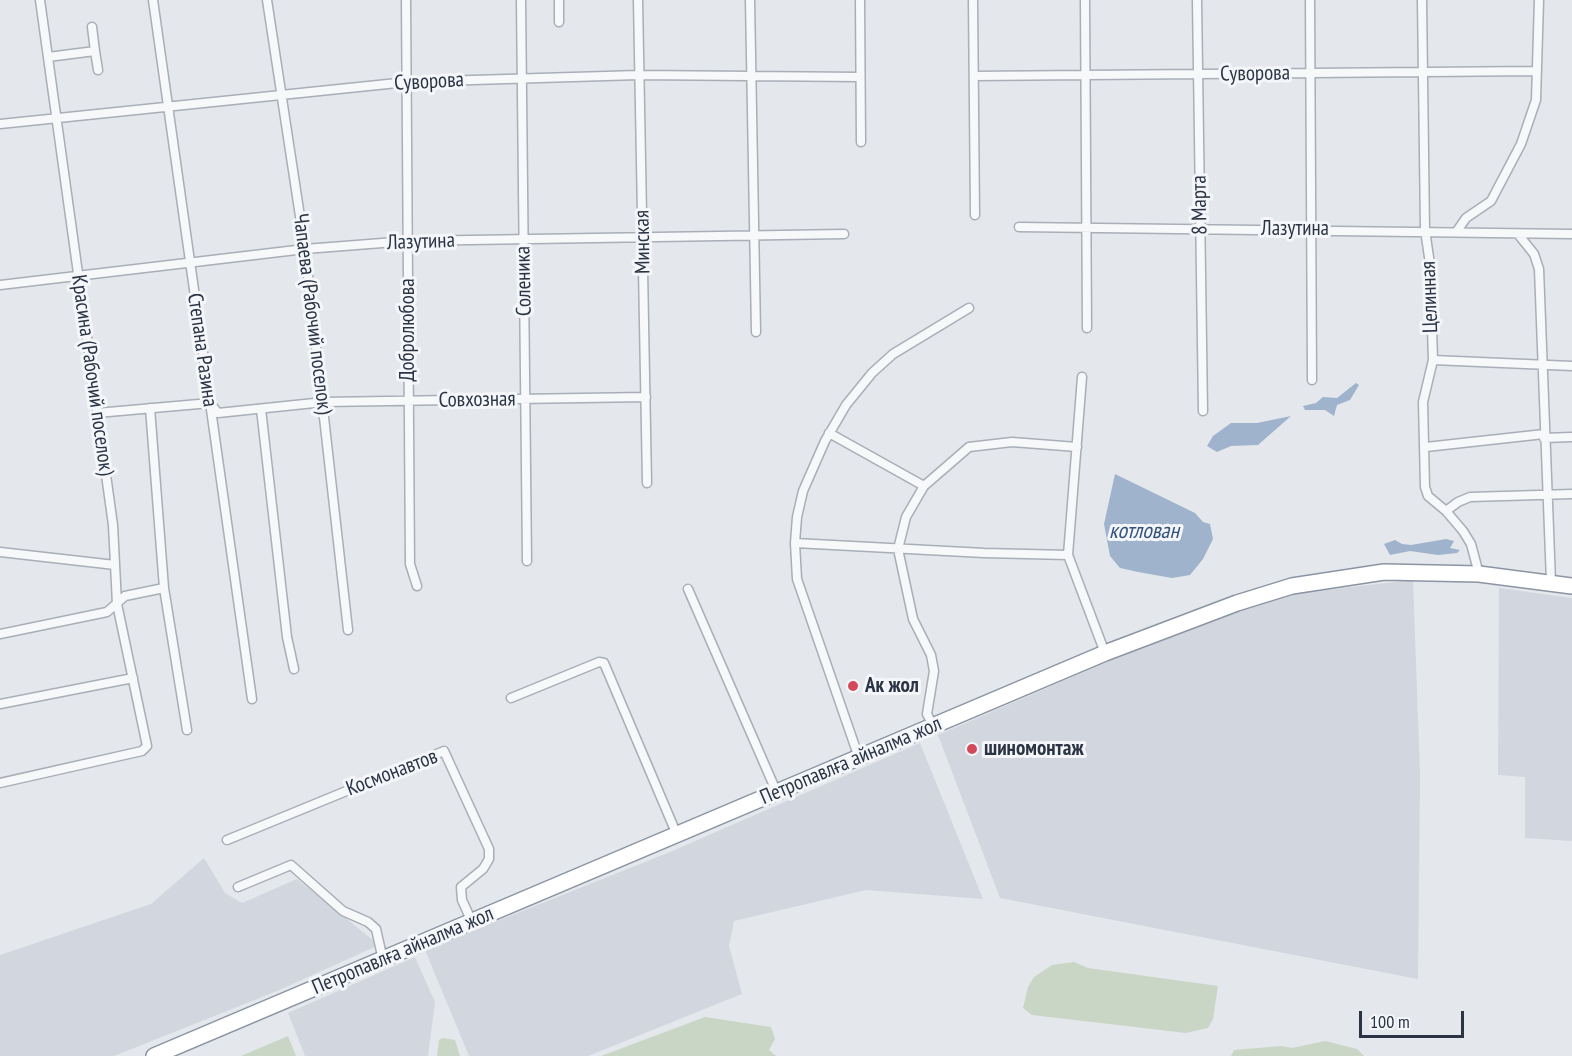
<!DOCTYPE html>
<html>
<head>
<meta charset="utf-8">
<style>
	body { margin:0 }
	#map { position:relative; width:1572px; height:1056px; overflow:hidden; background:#e4e7ec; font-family:"PT Sans Narrow",sans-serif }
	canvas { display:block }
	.scale { position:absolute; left:1359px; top:1011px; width:105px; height:27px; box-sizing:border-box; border:3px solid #2b3445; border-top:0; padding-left:8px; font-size:18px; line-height:21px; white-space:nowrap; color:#2b3445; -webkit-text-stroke:4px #f4f6f9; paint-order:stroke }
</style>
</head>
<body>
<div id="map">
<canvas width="1572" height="1056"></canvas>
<div class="scale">100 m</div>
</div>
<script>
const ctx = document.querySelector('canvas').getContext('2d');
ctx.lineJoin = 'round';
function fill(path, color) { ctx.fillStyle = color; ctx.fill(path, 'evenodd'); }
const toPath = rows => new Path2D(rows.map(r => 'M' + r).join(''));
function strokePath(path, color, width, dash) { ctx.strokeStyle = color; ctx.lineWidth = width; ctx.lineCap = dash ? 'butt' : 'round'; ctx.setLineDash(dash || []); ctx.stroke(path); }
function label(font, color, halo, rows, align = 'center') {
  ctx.font = font + ' "PT Sans Narrow",sans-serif'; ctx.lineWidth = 6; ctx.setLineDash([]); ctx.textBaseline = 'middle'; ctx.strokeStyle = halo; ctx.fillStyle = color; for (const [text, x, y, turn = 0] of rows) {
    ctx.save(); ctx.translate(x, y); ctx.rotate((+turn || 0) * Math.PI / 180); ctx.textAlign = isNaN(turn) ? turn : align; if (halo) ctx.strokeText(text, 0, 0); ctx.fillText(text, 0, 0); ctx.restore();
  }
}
fill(toPath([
	[1413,580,1420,773,1418,979,1000,898,938,735,1112,660,1259,604,1299,593],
	[1499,588,1572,598,1572,841,1525,838,1525,777,1498,775],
	[920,743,983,899,866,890,734,921,729,946,742,994,588,1056,469,1056,425,950,670,852],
	[204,858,225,893,242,903,297,879,379,945,277,991,114,1056,0,1056,0,955,151,904],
	[415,957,435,1002,428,1056,305,1056,288,1013]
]), '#d2d6de');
fill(toPath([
	[1074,962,1088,968,1218,986,1213,1019,1208,1028,1186,1033,1032,1015,1023,1008,1028,987,1034,977,1052,965],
	[705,1017,771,1027,775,1039,769,1050,776,1056,601,1056],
	[288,1036,296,1056,241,1056],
	[443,1038,455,1040,460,1056,437,1056,439,1040],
	[1325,1041,1357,1049,1364,1056,1231,1056,1234,1050,1281,1046,1292,1048]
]), '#c9d6c5');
fill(toPath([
	[1356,383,1359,385,1350,400,1337,405,1334,416,1325,410,1305,410,1303,406,1316,403,1323,397,1337,398],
	[1291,416,1258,445,1231,446,1217,452,1207,446,1213,436,1231,423,1257,423],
	[1115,474,1195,513,1203,522,1210,524,1213,539,1203,559,1190,575,1172,578,1138,572,1120,568,1110,556,1104,524],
	[1446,539,1454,541,1450,548,1460,550,1457,553,1438,555,1410,551,1390,555,1384,544,1395,540,1402,544,1411,545]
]), '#9fb4cc');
const street = toPath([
	[153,0,252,699],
	[267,0,305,249,348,630],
	[406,0,410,564,417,586],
	[521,0,527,561],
	[559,0,559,22],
	[638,0,647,483],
	[750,0,756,332],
	[860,0,861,142],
	[973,0,975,215],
	[1085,0,1087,328],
	[1197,0,1203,411],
	[1310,0,1312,380],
	[1422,0,1425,230,1430,264,1433,360,1423,402,1425,487,1428,496,1446,511,1463,531,1471,544,1479,574],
	[95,51,98,70],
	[48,57,95,51,92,27],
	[974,76,1537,71],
	[0,124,407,82,639,75,860,77],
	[1019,227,1572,234],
	[1457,231,1466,218,1491,201,1521,144,1536,100,1539,0],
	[1518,234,1534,254,1539,269,1551,582],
	[0,285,305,249,408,241,844,234],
	[1433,360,1572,366],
	[1082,377,1068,555,1105,653],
	[150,408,164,588,187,730],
	[261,409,287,637,294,669],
	[97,413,210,403,218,413,324,402,646,397],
	[829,433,924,486],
	[1544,438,1572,437],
	[1426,447,1544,434],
	[1446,511,1458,502,1470,497,1572,494],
	[795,543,984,553,1068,555],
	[0,552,115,565],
	[688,589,777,793],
	[0,634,107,612,125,596,164,588],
	[511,698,599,662,604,663,677,835],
	[0,704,133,678],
	[933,726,927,714,934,671,931,655,913,619,898,549,906,517,924,486,969,447,1012,442,1077,447],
	[859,758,797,579,795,543,797,517,803,491,825,441,846,405,872,373,893,354,969,308],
	[0,783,142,751,147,746,117,604,113,525,40,0],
	[227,840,444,751,489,849,489,859,483,869,461,887,462,900,472,922],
	[238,887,291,865,343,911,368,922,376,929,383,960]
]);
const highway = toPath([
	[154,1056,1105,653,1237,603,1292,586,1384,572,1479,574,1572,586]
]);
strokePath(street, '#a9aeb7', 11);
strokePath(highway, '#8b94a3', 18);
strokePath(street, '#f7f8fa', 8);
strokePath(highway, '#fff', 15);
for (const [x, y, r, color] of [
	[853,686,6,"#d1495b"],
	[972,749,6,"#d1495b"]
]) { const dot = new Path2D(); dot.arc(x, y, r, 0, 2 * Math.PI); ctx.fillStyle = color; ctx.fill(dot); strokePath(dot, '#f4f6f9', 2); }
label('21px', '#2b3445', '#f4f6f9', [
	["Суворова",1255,74,-1],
	["Суворова",429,82,-3],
	["8 Марта",1200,205,-91],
	["Лазутина",1295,229],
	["Лазутина",421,242,-2],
	["Минская",643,242,-91],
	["Соленика",524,281,-91],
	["Целинная",1430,297,-92],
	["Чапаева (Рабочий поселок)",312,314,83],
	["Добролюбова",408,330,-90],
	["Степана Разина",202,350,82],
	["Красина (Рабочий поселок)",92,375,82],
	["Совхозная",477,400,-1],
	["Петропавлға айналма жол",851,761,-23],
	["Космонавтов",392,773,-21],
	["Петропавлға айналма жол",403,951,-23]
]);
label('bold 21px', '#2b3445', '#f4f6f9', [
	["Ак жол",865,686],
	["шиномонтаж",984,749]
], 'left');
label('italic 22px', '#34527a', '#f4f6f9', [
	["котлован",1144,532]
]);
</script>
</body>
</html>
